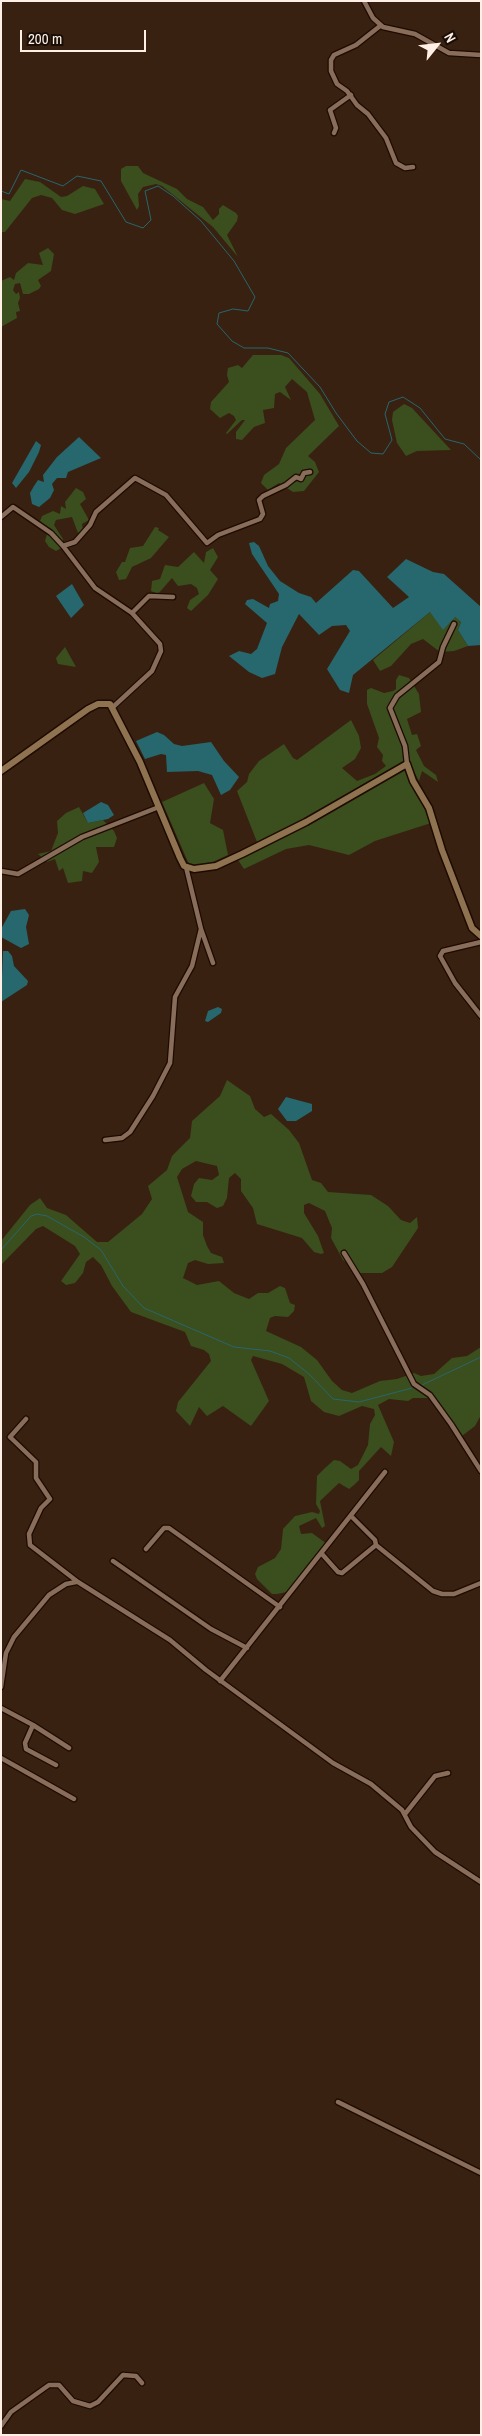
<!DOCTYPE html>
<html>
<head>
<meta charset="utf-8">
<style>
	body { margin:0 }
	#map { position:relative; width:482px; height:2436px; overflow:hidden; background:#382111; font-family:"Archivo Narrow",sans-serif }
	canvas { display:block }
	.frame { position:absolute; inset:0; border:2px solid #ffefe5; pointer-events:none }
	.north { position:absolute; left:412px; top:20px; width:50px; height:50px; -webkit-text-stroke:4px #180e07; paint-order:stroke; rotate:61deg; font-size:14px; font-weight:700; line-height:20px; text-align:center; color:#ffefe5 }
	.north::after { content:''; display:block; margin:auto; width:18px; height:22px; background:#ffefe5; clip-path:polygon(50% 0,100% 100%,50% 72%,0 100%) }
	.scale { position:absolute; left:20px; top:30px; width:126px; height:22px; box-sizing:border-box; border:2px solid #ffefe5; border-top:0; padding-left:6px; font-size:15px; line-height:18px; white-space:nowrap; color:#ffefe5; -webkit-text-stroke:4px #180e07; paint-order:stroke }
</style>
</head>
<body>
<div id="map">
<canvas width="482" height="2436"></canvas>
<div class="frame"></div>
<div class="north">N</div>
<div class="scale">200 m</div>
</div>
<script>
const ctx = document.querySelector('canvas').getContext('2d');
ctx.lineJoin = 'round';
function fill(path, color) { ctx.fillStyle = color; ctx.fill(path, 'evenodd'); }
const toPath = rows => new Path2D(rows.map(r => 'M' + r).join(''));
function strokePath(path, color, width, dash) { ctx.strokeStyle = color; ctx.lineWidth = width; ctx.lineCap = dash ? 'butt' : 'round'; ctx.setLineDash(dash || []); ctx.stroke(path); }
fill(toPath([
	[126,166,138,166,143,173,177,189,187,199,203,207,213,220,219,214,219,209,223,205,236,213,238,216,237,221,227,235,238,257,213,227,162,186,156,184,143,187,138,194,139,206,137,210,121,181,121,169],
	[25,179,40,182,61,197,67,196,83,186,95,189,104,204,75,214,62,210,52,198,41,195,32,198,5,232,1,232,1,199,10,201],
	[48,248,54,254,51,271,38,280,41,286,39,289,29,294,23,294,20,283,15,284,13,290,16,294,19,292,20,298,18,303,20,311,16,312,17,318,1,327,1,281,10,277,14,280,16,273,28,263,43,265,39,253],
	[253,355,281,355,289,358,320,394,339,426,308,456,315,462,319,472,304,491,293,492,279,483,268,490,261,483,264,475,279,464,286,448,315,420,307,392,292,379,285,387,291,400,280,392,275,394,274,408,263,410,265,423,254,427,242,440,236,439,236,432,245,420,242,420,227,434,226,433,236,420,234,416,229,413,220,418,210,409,211,402,229,382,227,375,228,368,238,365,242,368],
	[404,404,412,408,451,450,417,451,406,456,397,443,392,420,393,412],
	[76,488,83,492,86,499,80,504,89,520,82,524,83,530,78,533,72,517,56,520,54,525,63,539,61,548,56,551,49,547,45,541,47,534,45,527,40,521,42,516,53,511,60,514,61,506,66,509,65,502],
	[155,527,159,528,158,530,169,537,151,558,132,567,126,579,119,580,116,572,122,562,125,562,130,548,143,546],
	[213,548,218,557,210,570,218,579,208,595,191,611,187,608,190,600,199,594,197,588,191,584,178,586,172,578,158,594,151,591,152,581,160,579,165,565,178,567,194,552,204,563,206,552],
	[430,612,455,617,461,622,458,630,468,646,454,651,440,652,423,639,411,644,391,666,380,671,373,660],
	[65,647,76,667,58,664,56,658],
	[399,675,409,678,419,694,421,712,407,719,412,735,417,734,421,746,416,750,424,766,436,775,438,782,422,771,419,781,410,765,403,762,305,820,257,842,237,791,247,782,249,774,259,761,284,744,293,758,297,760,351,720,359,736,361,748,355,759,342,768,357,781,375,774,386,766,382,761,383,755,377,747,379,738,367,704,367,690,371,688,384,693,393,691,396,689,396,680],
	[405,767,431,823,375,841,349,855,309,845,286,849,244,869,238,860],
	[204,783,214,799,210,823,223,830,228,855,202,867,192,866,188,862,162,802],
	[79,807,88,823,103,820,114,831,117,838,114,847,96,847,99,862,92,873,83,871,82,881,68,883,63,868,59,871,55,859,47,862,38,854,51,851,58,833,57,821,66,813],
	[227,1080,250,1096,255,1109,264,1117,271,1114,289,1130,299,1143,312,1180,321,1183,328,1192,371,1195,388,1206,401,1220,410,1223,417,1217,418,1228,392,1267,382,1273,360,1273,343,1260,331,1238,332,1228,325,1211,309,1203,304,1205,304,1213,318,1236,324,1253,321,1254,314,1252,302,1238,257,1224,253,1208,241,1191,241,1179,235,1173,229,1178,227,1198,223,1206,217,1208,207,1202,196,1202,191,1196,194,1184,199,1178,212,1180,219,1175,217,1166,196,1161,182,1169,177,1177,188,1212,203,1222,203,1235,207,1246,211,1253,222,1257,224,1263,208,1264,195,1260,188,1263,183,1278,197,1285,219,1281,234,1293,249,1299,258,1293,268,1293,280,1286,285,1288,290,1303,295,1305,294,1311,288,1317,275,1316,270,1318,266,1331,301,1347,317,1360,332,1381,342,1390,352,1393,380,1381,397,1379,414,1373,421,1376,434,1374,452,1358,467,1356,481,1347,481,1415,475,1426,458,1439,429,1398,413,1398,408,1401,389,1399,378,1405,394,1442,391,1456,381,1447,359,1471,359,1480,354,1485,349,1489,339,1483,320,1501,325,1526,322,1528,316,1518,299,1526,301,1534,312,1533,327,1544,287,1592,277,1594,272,1594,257,1579,255,1574,258,1567,275,1558,281,1549,283,1529,295,1516,312,1512,319,1514,320,1511,316,1504,317,1476,325,1468,334,1460,340,1461,351,1469,358,1465,368,1445,370,1424,375,1415,374,1409,362,1406,339,1416,324,1412,311,1401,304,1377,282,1364,253,1356,251,1360,269,1401,251,1426,223,1406,207,1416,199,1407,190,1426,176,1411,178,1402,211,1361,209,1354,204,1350,191,1346,185,1332,131,1312,112,1286,101,1265,93,1257,86,1262,83,1273,75,1283,66,1285,61,1281,80,1254,75,1246,43,1226,36,1229,1,1265,1,1241,30,1205,40,1198,47,1208,66,1215,97,1242,108,1242,142,1214,152,1199,148,1186,167,1170,172,1156,190,1138,192,1121,220,1096]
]), '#3b4e1d');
fill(toPath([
	[79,437,101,458,68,472,66,478,57,478,52,484,54,490,50,498,39,507,32,504,30,493,34,486,38,480,44,482,43,475,57,457],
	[36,441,41,445,39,452,29,472,16,488,12,483],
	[254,542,259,546,268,566,280,581,299,593,311,597,316,603,353,570,359,571,393,608,409,597,387,577,406,559,433,572,444,574,481,607,481,645,468,646,458,630,461,622,455,617,443,630,430,612,353,675,349,693,340,690,327,669,350,631,346,625,332,626,319,635,299,614,282,647,275,674,262,678,249,672,229,656,239,651,251,654,257,649,267,623,245,604,247,600,253,599,269,608,270,604,278,601,279,594,252,554,249,543],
	[72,584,84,605,71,618,56,596],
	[157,732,164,735,174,744,182,746,211,742,224,761,239,777,230,790,221,795,212,775,198,771,167,772,166,755,161,754,145,759,136,741],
	[101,802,108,805,114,815,108,819,88,823,83,813],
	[25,909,29,915,26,927,29,944,21,948,1,937,1,929,11,911],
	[3,951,8,951,12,956,14,966,28,981,27,985,1,1002],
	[218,1007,222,1009,221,1013,208,1022,205,1021,208,1011],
	[286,1097,312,1104,312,1111,296,1121,287,1121,278,1109]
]), '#27676e');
strokePath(toPath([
	[1,191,9,194,21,170,63,186,77,176,101,181,126,222,143,228,151,220,145,191,158,186,173,196,201,221,234,261,255,297,248,311,233,309,219,313,217,324,232,341,244,348,268,348,288,353,320,387,336,413,357,441,371,453,383,454,392,440,385,414,389,402,403,397,420,408,445,439,464,444,481,460],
	[1,1250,31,1216,37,1214,47,1216,84,1237,101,1250,123,1286,144,1308,234,1347,270,1351,289,1358,309,1374,333,1399,359,1402,412,1388],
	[422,1385,481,1357]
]), '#27676e', 1);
const street = toPath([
	[364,1,373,18,383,27,415,34,449,53,481,55],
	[380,26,356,45,334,55,331,60,331,71,337,84,347,91,357,105,368,114,386,138,396,163,405,168,413,167],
	[334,133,336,128,330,110,351,95],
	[1,517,13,507,51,533,63,546,95,588,132,613,160,644,161,651,152,671,113,707],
	[63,546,75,542,90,525,96,512,135,478,166,495,207,543,218,535,260,519,263,514,259,500,263,496,286,485,296,477,301,479,304,473,310,472],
	[132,613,149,596,173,597],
	[407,764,405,746,390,708,397,696,439,662,443,647,454,624],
	[186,867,201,929,213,963],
	[1,871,18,874,82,837,159,807],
	[481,942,443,951,440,956,455,983,481,1016],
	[105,1140,122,1138,130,1132,153,1096,170,1063,175,997,192,966,201,929],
	[344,1253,363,1284,414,1384,430,1395,451,1424,481,1471],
	[26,1419,10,1437,36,1462,36,1478,50,1499,41,1508,29,1534,30,1545,78,1582,170,1640,206,1670,333,1763,371,1784,402,1810,411,1827,435,1852,481,1882],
	[352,1517,375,1540,376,1545],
	[146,1549,164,1528,169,1528,280,1607],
	[322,1554,338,1572,342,1573,376,1545,433,1591,442,1594,454,1594,481,1583],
	[113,1561,211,1629,247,1648],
	[220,1681,385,1472],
	[1,1687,6,1653,14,1637,49,1595,66,1584,76,1582],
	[1,1708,33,1725,25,1743,26,1749,56,1765],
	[33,1725,69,1748],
	[1,1758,74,1799],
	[405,1814,435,1776,448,1773],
	[338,2102,481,2173],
	[1,2426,11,2412,49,2385,59,2385,73,2401,90,2406,98,2402,123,2375,136,2376,142,2383]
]);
const secondary = toPath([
	[1,771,88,709,98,704,110,704,140,762,180,858,184,866,194,869,216,866,242,854,306,822,407,764,413,781,429,808,442,850,472,928,481,936]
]);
strokePath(street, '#1e0a00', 7);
strokePath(secondary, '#1e0a00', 9);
strokePath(street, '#886d5b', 4.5);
strokePath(secondary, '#8f7351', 6);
</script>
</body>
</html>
